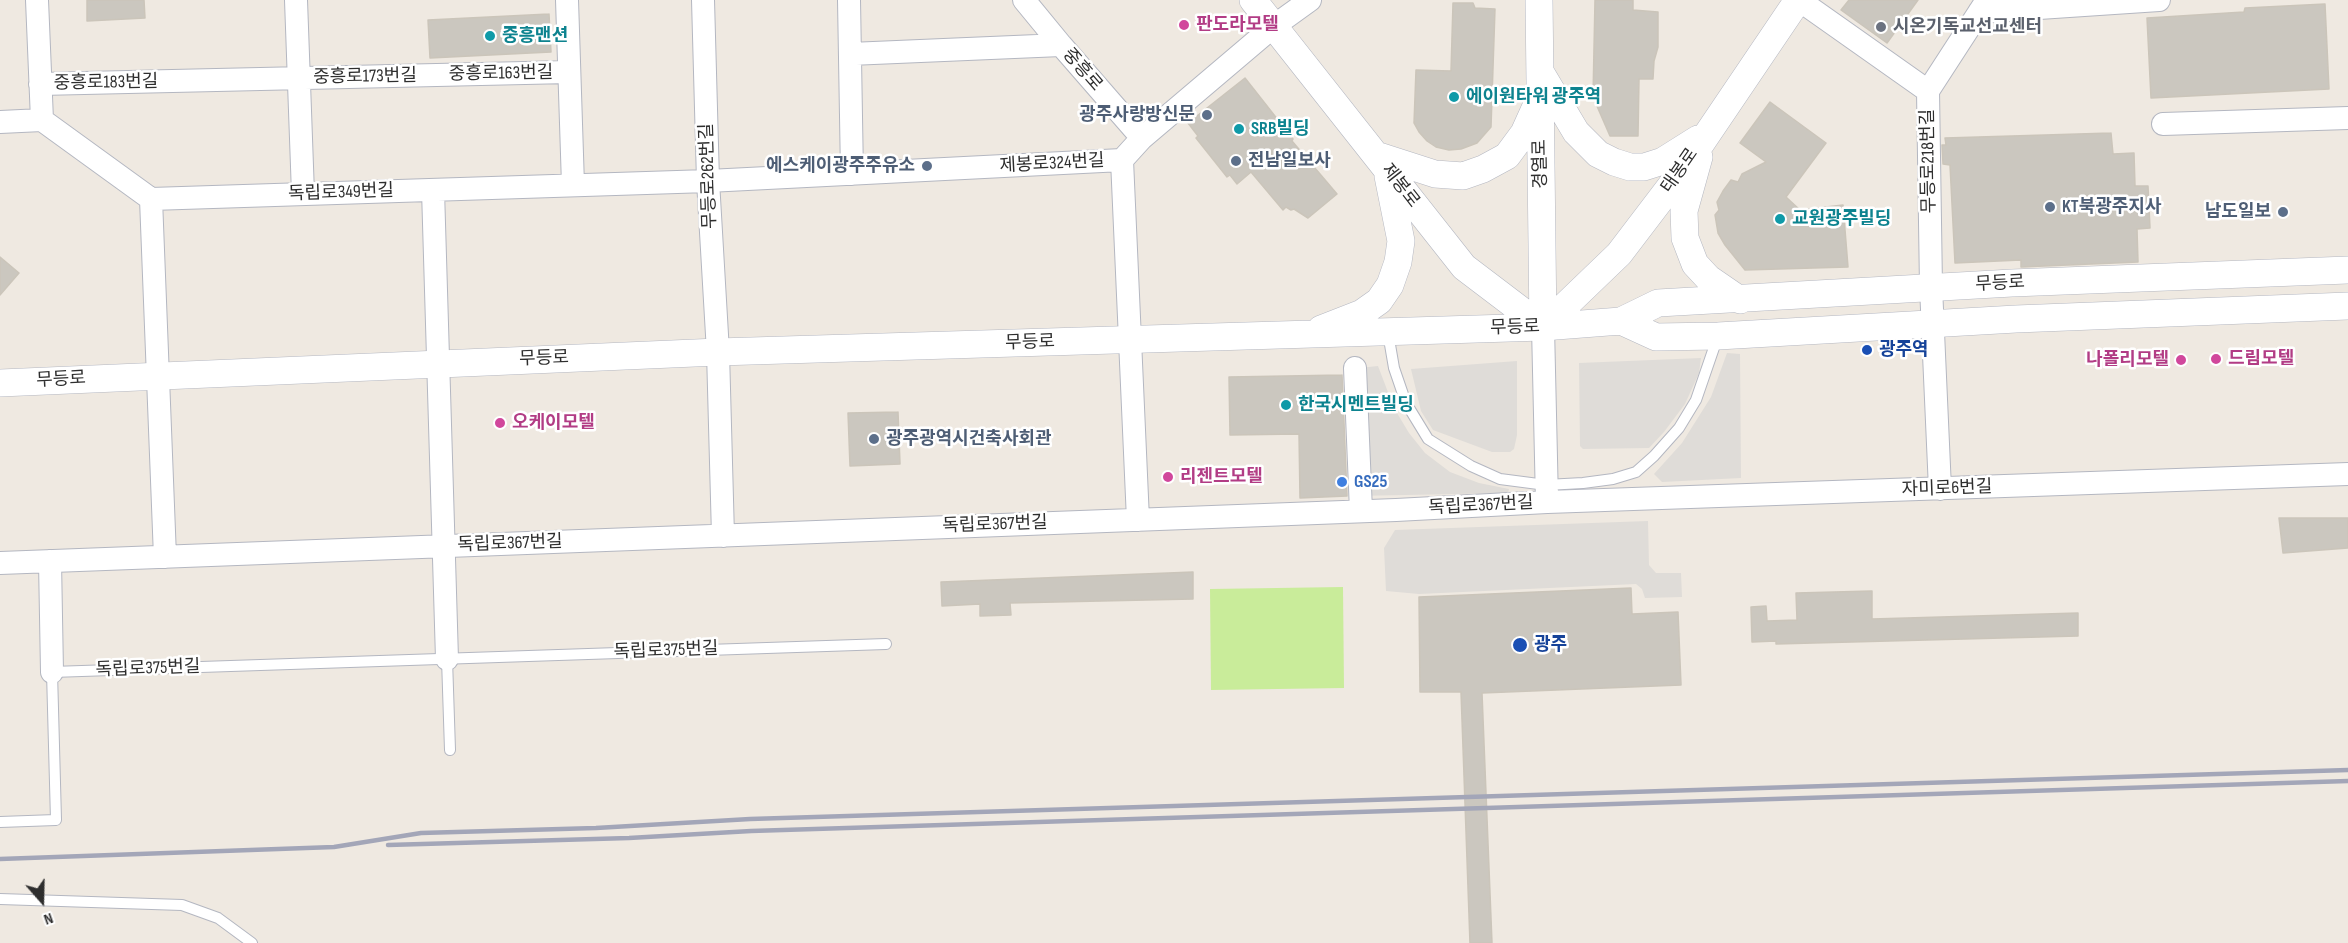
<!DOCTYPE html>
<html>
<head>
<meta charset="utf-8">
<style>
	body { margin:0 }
	#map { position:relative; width:2348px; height:943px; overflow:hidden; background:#efe9e1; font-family:"Sofia Sans Condensed",sans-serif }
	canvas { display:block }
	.north { position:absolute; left:12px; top:871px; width:60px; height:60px; -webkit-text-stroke:4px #fff; paint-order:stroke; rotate:160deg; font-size:16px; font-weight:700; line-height:24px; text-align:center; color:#2e2e2e }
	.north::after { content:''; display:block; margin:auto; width:21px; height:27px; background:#2e2e2e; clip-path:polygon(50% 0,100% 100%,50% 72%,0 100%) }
</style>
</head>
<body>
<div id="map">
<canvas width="2348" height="943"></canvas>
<div class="north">N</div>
</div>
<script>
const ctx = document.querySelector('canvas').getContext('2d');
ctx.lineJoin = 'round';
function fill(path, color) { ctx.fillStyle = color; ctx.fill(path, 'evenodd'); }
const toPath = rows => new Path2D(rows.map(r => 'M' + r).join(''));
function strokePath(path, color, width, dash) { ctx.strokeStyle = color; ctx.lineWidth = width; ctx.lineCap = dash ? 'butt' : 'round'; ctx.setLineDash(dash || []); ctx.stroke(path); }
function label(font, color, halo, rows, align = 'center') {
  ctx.font = font + ' "Sofia Sans Condensed","Noto Sans KR",sans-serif'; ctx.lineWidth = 5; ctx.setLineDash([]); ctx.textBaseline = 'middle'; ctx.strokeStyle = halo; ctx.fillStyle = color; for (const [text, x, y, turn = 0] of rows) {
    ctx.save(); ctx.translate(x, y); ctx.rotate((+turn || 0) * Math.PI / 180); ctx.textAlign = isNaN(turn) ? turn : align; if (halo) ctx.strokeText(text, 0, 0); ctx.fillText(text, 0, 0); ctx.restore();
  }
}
fill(toPath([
	[1343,587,1344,688,1211,690,1210,589]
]), '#c9ec9a');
fill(toPath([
	[1727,353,1740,354,1741,478,1662,482,1654,474,1682,443,1711,397],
	[1701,358,1699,373,1685,404,1664,432,1649,448,1583,449,1580,446,1579,363],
	[1517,361,1517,435,1514,449,1510,452,1492,452,1433,430,1421,411,1411,369],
	[1378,366,1394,408,1409,433,1425,453,1450,472,1479,483,1509,489,1508,493,1354,496,1350,369],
	[1648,521,1649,565,1656,573,1681,573,1682,597,1645,598,1642,589,1636,584,1419,594,1386,591,1384,548,1395,530]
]), '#dfdcd8');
const building = toPath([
	[87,0,144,0,145,18,87,21,87,0],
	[1595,0,1633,0,1633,10,1658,12,1658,47,1654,61,1653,79,1639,79,1638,136,1610,136,1593,97,1595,0],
	[1849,0,1918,0,1887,43,1841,10,1849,0],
	[1453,3,1473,3,1475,8,1495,9,1491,127,1477,143,1461,149,1449,150,1436,147,1427,141,1419,132,1414,123,1416,70,1451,71,1453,3],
	[2325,4,2329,89,2151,98,2147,18,2244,12,2245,8,2325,4],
	[549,14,551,52,430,58,428,20,549,14],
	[1245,78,1293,139,1292,141,1337,194,1308,218,1294,209,1291,210,1286,207,1283,210,1251,172,1237,184,1230,175,1227,177,1196,138,1198,136,1188,123,1245,78],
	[1770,102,1826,143,1786,197,1800,210,1843,205,1848,267,1745,270,1725,245,1718,233,1715,215,1719,210,1717,202,1723,191,1731,180,1738,182,1742,174,1766,162,1740,143,1770,102],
	[2111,133,2113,154,2134,153,2135,186,2148,186,2150,228,2137,229,2138,262,2021,267,2021,260,1955,263,1950,165,1943,164,1942,145,1946,145,1945,138,2111,133],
	[0,257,19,273,0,295,0,257],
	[1342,375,1347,496,1300,498,1299,434,1230,435,1229,377,1342,375],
	[898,412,900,464,850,466,848,413,898,412],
	[2279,518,2348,518,2348,548,2283,553,2279,518],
	[1193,572,1193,599,1010,603,1011,615,980,616,980,604,942,606,941,582,1193,572],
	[1631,588,1632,614,1678,612,1681,685,1482,693,1492,943,1470,943,1461,692,1420,692,1419,597,1631,588],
	[1872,591,1872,619,2078,613,2078,636,1776,644,1776,641,1752,642,1751,607,1766,606,1767,621,1797,620,1796,593,1872,591]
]);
fill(building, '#cbc7bf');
strokePath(building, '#cbc5ba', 1.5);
const service = toPath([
	[1388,333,1394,368,1406,403,1428,439,1471,466,1500,479,1546,485,1583,483,1613,479,1636,472,1654,456,1679,428,1696,400,1718,336],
	[447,659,450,750],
	[0,822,56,820,52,672,886,644],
	[0,899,182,905,218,918,252,943]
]);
const minor = toPath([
	[37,0,42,120],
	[296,0,303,194],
	[567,0,573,185],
	[703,0,708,181,718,352,723,536],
	[849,0,852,174],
	[1024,0,1061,45,1142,138],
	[1799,0,1928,91],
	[1979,12,2159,0],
	[850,54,1061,45],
	[40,84,569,72],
	[0,122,42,120,151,199,708,181,1122,160,1142,138,1274,26,1310,0],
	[2163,124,2348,118],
	[1122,160,1138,520],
	[433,190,447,659],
	[151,199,165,557],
	[1543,327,1547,502],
	[1355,368,1361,511],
	[1940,489,1931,287,1928,91,1987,0],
	[50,561,52,672],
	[0,563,1396,510,1547,502,2348,474]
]);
const tertiary = toPath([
	[1253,0,1464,267,1543,327],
	[1539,0,1543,327],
	[1542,75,1576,132,1598,154,1614,162,1630,167,1644,167,1663,161,1698,139],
	[1376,155,1435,174,1463,176,1483,169,1507,156,1524,133,1538,102],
	[1699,157,1684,211,1685,238,1695,264,1708,278,1740,300],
	[1621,321,1656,337,1718,336,2016,319,2348,306],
	[1543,327,1619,254,1683,170,1798,0],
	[1321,329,1362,313,1379,301,1390,285,1398,262,1401,241,1388,176],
	[0,383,718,352,1543,327,1621,321,1658,303,2012,283,2348,270]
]);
strokePath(service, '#b4b7c1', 12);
strokePath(minor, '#b4b7c1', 24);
strokePath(tertiary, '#b4b7c1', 28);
strokePath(service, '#fff', 10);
strokePath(minor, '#fff', 22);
strokePath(tertiary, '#fff', 27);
strokePath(toPath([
	[388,845,629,838,751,831,2348,781],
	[0,859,334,847,421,833,596,828,750,819,2348,770]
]), '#a3a6b8', 4.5);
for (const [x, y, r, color] of [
	[1184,25,6,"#d1479c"],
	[1881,27,6,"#6b7280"],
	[490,36,6,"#0f9aa8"],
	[1454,97,6,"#0f9aa8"],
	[1207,115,6,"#5c6f8a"],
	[1239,129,6,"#0f9aa8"],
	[1236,161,6,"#5c6f8a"],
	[927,166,6,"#5c6f8a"],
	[2050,207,6,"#5c6f8a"],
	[2283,212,6,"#5c6f8a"],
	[1780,219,6,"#0f9aa8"],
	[1867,350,6,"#1a4fb4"],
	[2216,359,6,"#d1479c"],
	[2181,360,6,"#d1479c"],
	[1286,405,6,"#0f9aa8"],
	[500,423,6,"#d1479c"],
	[874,439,6,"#5c6f8a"],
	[1168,477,6,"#d1479c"],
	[1342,482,6,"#3f7fe0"],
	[1520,645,8,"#1a4fb4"]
]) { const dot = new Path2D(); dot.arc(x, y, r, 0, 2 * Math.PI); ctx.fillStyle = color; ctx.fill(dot); strokePath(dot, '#fff', 2); }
label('bold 18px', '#b23c85', '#fff', [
	["판도라모텔",1196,25],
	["드림모텔",2228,359],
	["나폴리모텔",2169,360,"right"],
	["오케이모텔",512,423],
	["리젠트모텔",1180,477]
], 'left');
label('bold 18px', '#5b616d', '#fff', [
	["시온기독교선교센터",1893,27]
], 'left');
label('bold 18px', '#0d838f', '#fff', [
	["중흥맨션",502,36],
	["에이원타워 광주역",1466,97],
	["SRB빌딩",1251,129],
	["교원광주빌딩",1792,219],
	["한국시멘트빌딩",1298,405]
], 'left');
label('18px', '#2e2e2e', '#fff', [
	["중흥로",1082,70,49],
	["중흥로163번길",501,74,-1],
	["중흥로173번길",365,77,-1],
	["중흥로183번길",106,83,-1],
	["무등로218번길",1929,161,-91],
	["제봉로324번길",1052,164,-3],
	["경열로",1541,164,-91],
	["태봉로",1680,171,-55],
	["무등로262번길",709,176,-92],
	["제봉로",1400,186,52],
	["독립로349번길",341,193,-2],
	["무등로",2000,284,-3],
	["무등로",1515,328,-2],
	["무등로",1030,343,-2],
	["무등로",544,359,-2],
	["무등로",61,380,-3],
	["자미로6번길",1947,489,-2],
	["독립로367번길",1481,506,-3],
	["독립로367번길",995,525,-2],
	["독립로367번길",510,544,-2],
	["독립로375번길",666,651,-2],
	["독립로375번길",148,669,-2]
]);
label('bold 18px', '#4e5e75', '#fff', [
	["광주사랑방신문",1195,115],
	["전남일보사",1248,161,"left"],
	["에스케이광주주유소",915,166],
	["KT북광주지사",2062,207,"left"],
	["남도일보",2271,212],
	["광주광역시건축사회관",886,439,"left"]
], 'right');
label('bold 18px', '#164399', '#fff', [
	["광주역",1879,350],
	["광주",1534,645]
], 'left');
label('bold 18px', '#366cbe', '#fff', [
	["GS25",1354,482]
], 'left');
</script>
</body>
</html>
